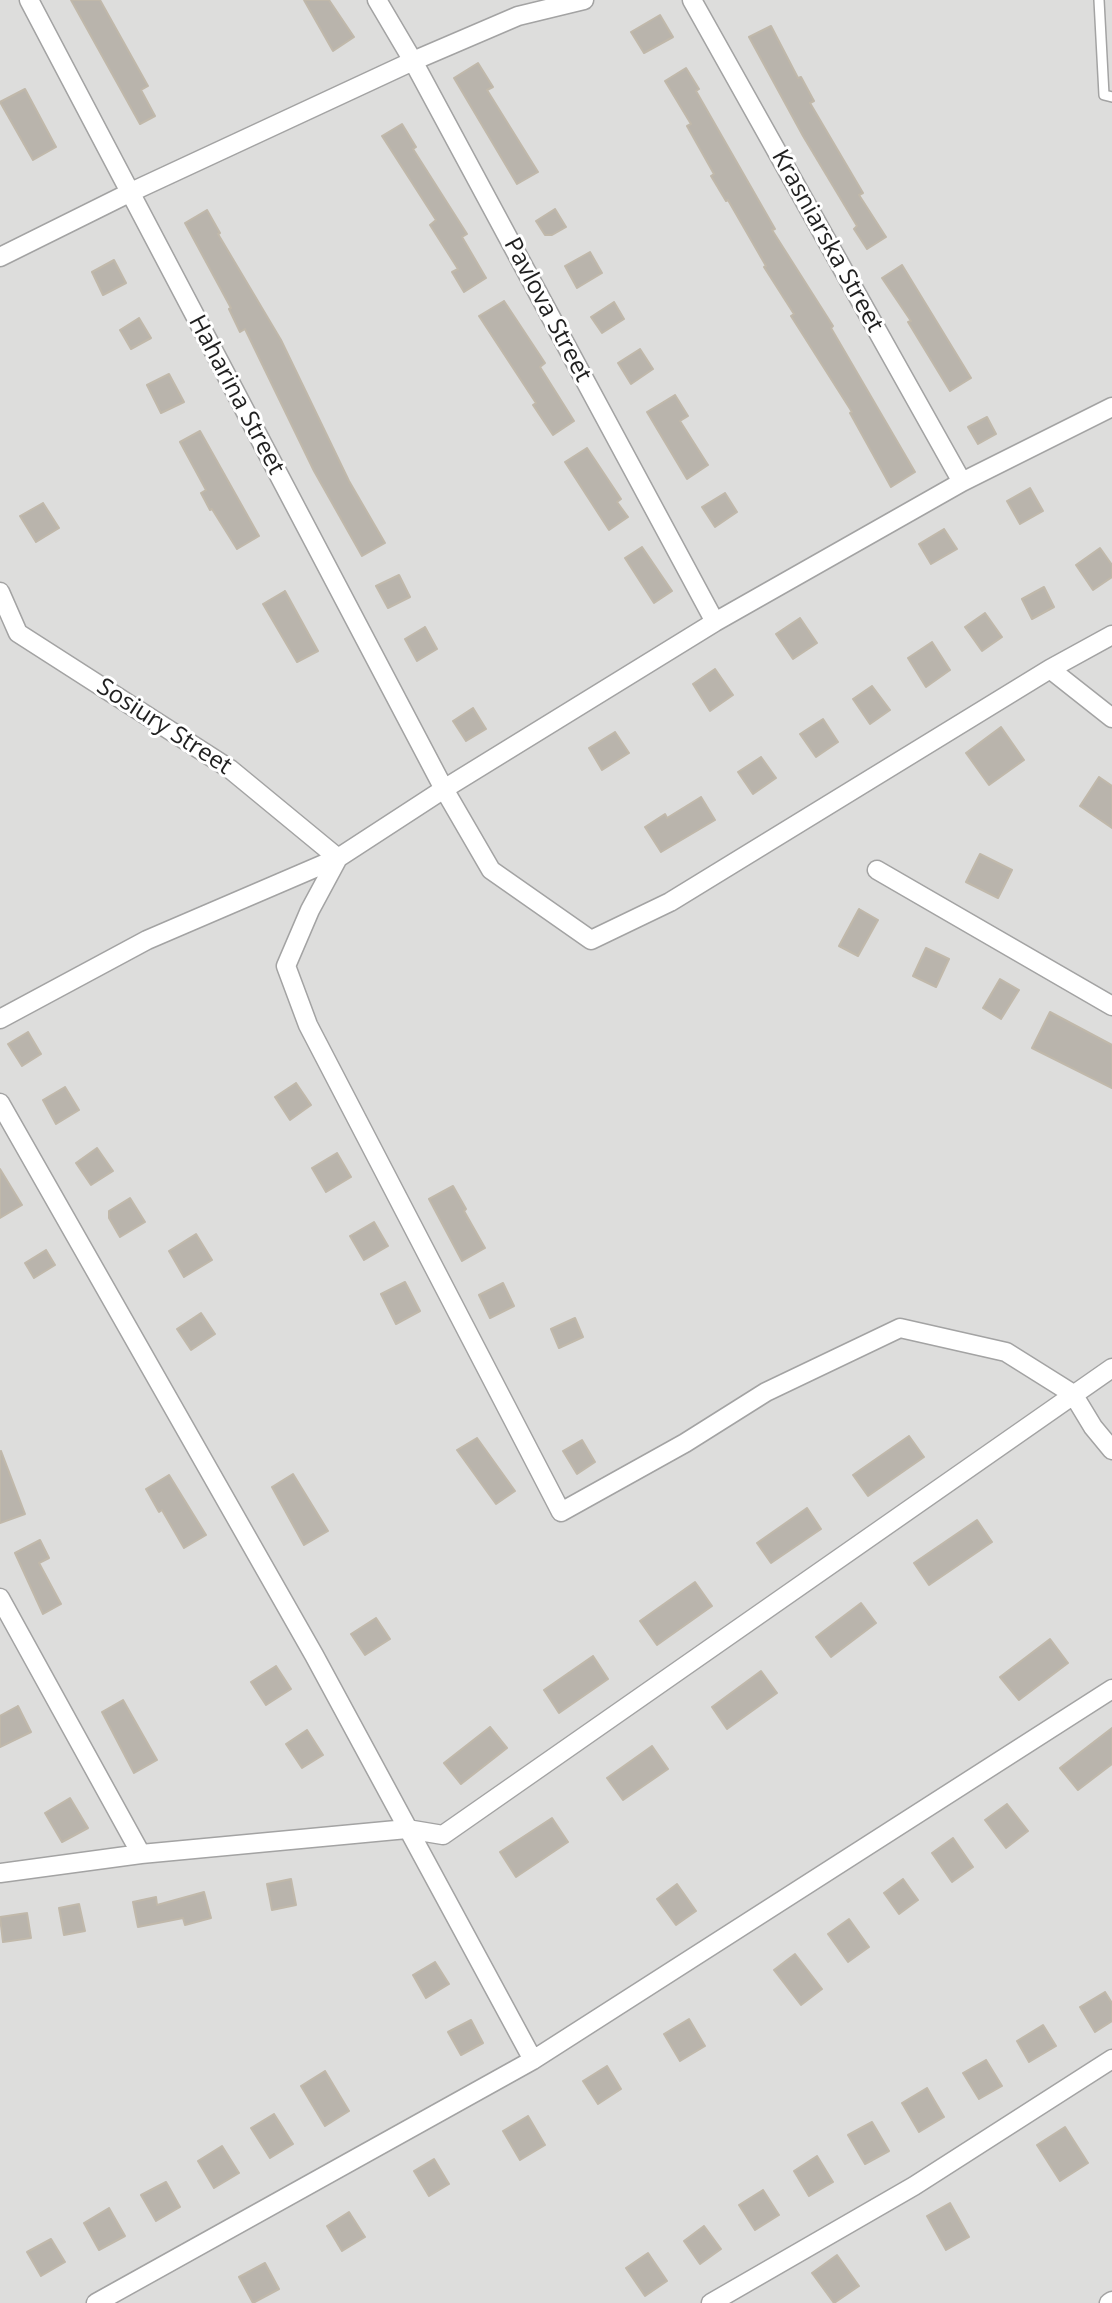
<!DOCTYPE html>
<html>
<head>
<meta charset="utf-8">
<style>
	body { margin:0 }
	canvas { display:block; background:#efeee6 }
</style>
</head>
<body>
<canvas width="1112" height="2303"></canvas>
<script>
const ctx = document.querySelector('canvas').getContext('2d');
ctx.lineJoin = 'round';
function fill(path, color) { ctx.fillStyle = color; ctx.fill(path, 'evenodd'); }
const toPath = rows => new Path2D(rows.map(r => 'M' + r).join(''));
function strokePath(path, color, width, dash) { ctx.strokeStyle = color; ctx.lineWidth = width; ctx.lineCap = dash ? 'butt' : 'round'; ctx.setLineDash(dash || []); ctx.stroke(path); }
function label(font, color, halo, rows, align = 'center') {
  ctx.font = font + ' "Open Sans",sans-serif'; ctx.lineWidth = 6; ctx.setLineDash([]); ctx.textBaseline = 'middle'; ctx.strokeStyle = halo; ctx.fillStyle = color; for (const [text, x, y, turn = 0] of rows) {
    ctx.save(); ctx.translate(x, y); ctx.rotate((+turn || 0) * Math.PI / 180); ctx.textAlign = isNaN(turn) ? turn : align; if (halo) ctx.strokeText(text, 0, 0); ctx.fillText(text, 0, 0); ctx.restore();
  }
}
fill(toPath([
	[0,0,1112,0,1112,2303,0,2303]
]), '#dddddc');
const building = toPath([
	[71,0,100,0,148,86,141,90,155,116,140,124,71,0],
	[304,0,329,0,354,37,333,51,304,0],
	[660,15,673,37,644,53,631,32,660,15],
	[771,26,798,78,801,77,814,101,810,103,863,193,859,195,886,237,867,249,854,229,857,226,803,136,749,37,771,26],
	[478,63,493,87,487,90,538,172,517,184,454,78,478,63],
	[686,68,699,89,696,91,775,229,772,230,833,326,831,328,915,472,891,487,850,413,852,412,791,316,794,314,764,267,766,266,728,200,726,201,711,176,714,174,687,126,691,124,665,81,686,68],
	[25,89,56,147,33,160,0,102,25,89],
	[402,124,416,147,413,149,467,234,462,237,486,278,464,292,452,272,458,269,430,225,436,220,382,136,402,124],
	[555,209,566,227,552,235,545,235,536,221,555,209],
	[207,210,220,233,218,234,281,340,349,481,385,543,362,556,314,471,245,329,240,332,229,309,231,308,185,223,207,210],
	[590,252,602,273,577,288,565,266,590,252],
	[114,260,126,283,103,295,92,272,114,260],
	[902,265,971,378,950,391,908,322,911,321,882,278,902,265],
	[504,301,545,363,540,367,574,421,553,435,533,405,536,403,479,316,504,301],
	[614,302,624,319,602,333,591,317,614,302],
	[139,318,151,338,131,349,120,330,139,318],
	[640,349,653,369,631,384,618,363,640,349],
	[169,374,184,402,161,413,147,385,169,374],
	[675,395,688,416,680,421,708,465,687,479,647,412,675,395],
	[987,417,996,434,978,444,968,427,987,417],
	[200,431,259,536,237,549,212,509,210,510,201,493,206,490,180,442,200,431],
	[587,448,621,499,617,502,628,517,609,530,565,462,587,448],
	[1030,488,1043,511,1020,524,1007,501,1030,488],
	[725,493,737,512,715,527,702,507,725,493],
	[43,503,59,528,36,542,20,516,43,503],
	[944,529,957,549,931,564,919,544,944,529],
	[642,547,672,591,654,603,625,558,642,547],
	[1100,548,1112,565,1112,577,1093,590,1076,565,1100,548],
	[399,575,410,597,388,608,376,586,399,575],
	[1044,587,1054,607,1032,619,1022,599,1044,587],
	[285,591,318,651,297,662,263,604,285,591],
	[985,613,1002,637,982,651,965,627,985,613],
	[800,618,817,643,793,659,776,634,800,618],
	[425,627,437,649,417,661,405,639,425,627],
	[932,642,950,670,926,687,908,658,932,642],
	[715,669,733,695,710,711,693,684,715,669],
	[872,686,890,710,870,724,853,699,872,686],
	[473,708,486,729,466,741,453,721,473,708],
	[823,719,838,742,816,757,800,734,823,719],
	[1001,727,1024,760,989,785,966,753,1001,727],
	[615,732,629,753,602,770,589,748,615,732],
	[761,757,776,778,753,794,738,772,761,757],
	[1099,777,1112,786,1112,828,1080,806,1099,777],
	[701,797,715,820,661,852,645,827,665,814,667,818,701,797],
	[980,854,1012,870,998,898,966,882,980,854],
	[859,909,878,920,858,956,839,946,859,909],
	[926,948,949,959,936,987,913,976,926,948],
	[1000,979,1019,990,1001,1019,983,1008,1000,979],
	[1050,1012,1112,1045,1112,1088,1032,1048,1050,1012],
	[28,1032,41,1054,22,1066,8,1044,28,1032],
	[296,1083,311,1105,290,1120,275,1097,296,1083],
	[65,1087,79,1110,56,1124,43,1100,65,1087],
	[97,1148,113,1171,91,1185,76,1163,97,1148],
	[337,1153,351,1177,326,1192,312,1168,337,1153],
	[0,1169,22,1205,0,1218,0,1169],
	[453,1186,466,1209,464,1211,485,1248,462,1261,429,1199,453,1186],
	[130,1198,145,1222,120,1237,109,1218,109,1211,130,1198],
	[374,1222,388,1246,364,1260,350,1236,374,1222],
	[196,1234,212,1260,184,1277,169,1251,196,1234],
	[46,1250,55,1265,34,1278,25,1263,46,1250],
	[405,1282,420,1311,396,1324,381,1294,405,1282],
	[503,1283,514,1306,490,1318,479,1295,503,1283],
	[201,1313,215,1334,191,1350,177,1329,201,1313],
	[575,1318,583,1337,559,1348,551,1329,575,1318],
	[909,1436,924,1457,868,1496,853,1475,909,1436],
	[477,1438,515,1491,496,1504,457,1450,477,1438],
	[582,1440,595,1462,577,1474,563,1451,582,1440],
	[1,1451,25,1514,0,1523,0,1452,1,1451],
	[293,1474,328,1531,304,1545,272,1487,293,1474],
	[169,1475,206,1535,184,1548,162,1510,159,1512,146,1489,169,1475],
	[807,1508,821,1529,771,1563,757,1543,807,1508],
	[977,1520,992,1542,929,1585,914,1563,977,1520],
	[40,1540,49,1558,39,1563,61,1604,43,1614,15,1553,40,1540],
	[695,1582,712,1606,657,1645,640,1621,695,1582],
	[861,1603,876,1623,831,1657,816,1637,861,1603],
	[376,1618,390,1639,365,1655,351,1634,376,1618],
	[1050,1639,1068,1663,1019,1700,1000,1677,1050,1639],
	[593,1656,608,1679,559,1713,544,1690,593,1656],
	[276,1666,291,1689,266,1705,251,1682,276,1666],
	[761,1671,777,1693,727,1729,712,1707,761,1671],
	[123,1700,157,1760,134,1773,102,1712,123,1700],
	[18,1706,31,1732,0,1747,0,1716,18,1706],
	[490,1727,507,1748,461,1784,444,1763,490,1727],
	[1112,1728,1112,1764,1078,1790,1060,1768,1112,1728],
	[307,1730,323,1755,302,1768,286,1744,307,1730],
	[652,1746,668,1769,623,1800,607,1778,652,1746],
	[70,1798,88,1828,62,1842,45,1813,70,1798],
	[1007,1804,1028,1831,1006,1848,985,1820,1007,1804],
	[552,1818,568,1842,516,1877,500,1852,552,1818],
	[953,1838,973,1867,952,1882,932,1853,953,1838],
	[291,1879,296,1905,272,1910,267,1884,291,1879],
	[903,1879,918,1900,899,1914,884,1893,903,1879],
	[677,1884,696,1911,676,1925,657,1899,677,1884],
	[204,1892,211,1918,185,1925,183,1918,138,1927,133,1902,156,1897,157,1905,204,1892],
	[79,1904,85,1931,64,1935,59,1908,79,1904],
	[27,1913,31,1938,3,1942,0,1917,27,1913],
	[849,1919,869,1947,848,1962,828,1934,849,1919],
	[795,1954,822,1989,801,2005,774,1970,795,1954],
	[435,1962,449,1984,426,1998,413,1975,435,1962],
	[1105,1992,1112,2003,1112,2021,1095,2032,1080,2007,1105,1992],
	[689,2019,705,2046,680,2061,664,2034,689,2019],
	[471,2020,483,2043,461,2055,448,2032,471,2020],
	[1043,2025,1056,2046,1029,2062,1017,2041,1043,2025],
	[986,2060,1002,2086,979,2099,963,2073,986,2060],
	[607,2066,621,2089,598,2104,583,2081,607,2066],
	[325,2071,349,2111,325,2126,301,2086,325,2071],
	[927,2088,944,2117,919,2132,902,2103,927,2088],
	[274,2114,293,2144,270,2158,251,2128,274,2114],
	[528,2116,545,2145,520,2160,503,2131,528,2116],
	[872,2122,889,2151,865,2164,848,2135,872,2122],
	[1065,2127,1088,2163,1060,2181,1037,2145,1065,2127],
	[222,2146,239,2173,214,2188,198,2161,222,2146],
	[817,2156,833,2182,809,2196,794,2171,817,2156],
	[434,2159,449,2184,429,2196,414,2171,434,2159],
	[166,2182,180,2207,156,2221,141,2195,166,2182],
	[763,2190,779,2215,755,2230,739,2205,763,2190],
	[950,2203,969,2237,946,2250,927,2216,950,2203],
	[109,2208,125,2236,99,2250,84,2223,109,2208],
	[349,2212,365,2237,342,2251,327,2226,349,2212],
	[704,2226,721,2249,700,2264,684,2241,704,2226],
	[51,2239,65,2262,41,2276,27,2252,51,2239],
	[648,2253,667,2281,645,2296,626,2268,648,2253],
	[837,2255,859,2286,834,2303,812,2273,837,2255],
	[265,2263,279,2289,253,2303,239,2277,265,2263]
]);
fill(building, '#b9b4ac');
strokePath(building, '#c0b8aa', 2);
const lane = toPath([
	[1099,0,1104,95,1112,97]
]);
const street = toPath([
	[29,0,444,789,491,870,591,940,670,902,1050,669,1112,635],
	[377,0,413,61,715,622],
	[692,0,962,482],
	[0,257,129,193,413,61,518,16,584,0],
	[0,592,18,633,230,769,338,858,310,910,286,966,308,1025,561,1512,685,1443,766,1392,900,1328,1006,1352,1073,1394,1093,1427,1112,1450],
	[1050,669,1112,718],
	[877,870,1112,1006],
	[0,1019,147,940,338,858,444,789,715,622,962,482,1112,407],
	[0,1103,314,1655,533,2060],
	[0,1598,141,1854],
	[0,1873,141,1854,407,1829,443,1835,1112,1368],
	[96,2303,533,2060,1112,1689],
	[711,2303,914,2186,1112,2059],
	[1109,2303,1112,2301]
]);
strokePath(lane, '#a3a3a3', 12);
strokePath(street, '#a3a3a3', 21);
strokePath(lane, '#fff', 9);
strokePath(street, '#fff', 18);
label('24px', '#1f1f1f', '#fff', [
	["Krasniarska Street",827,241,61],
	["Pavlova Street",547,310,62],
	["Haharina Street",236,395,62],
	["Sosiury Street",164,727,33]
]);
</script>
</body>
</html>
